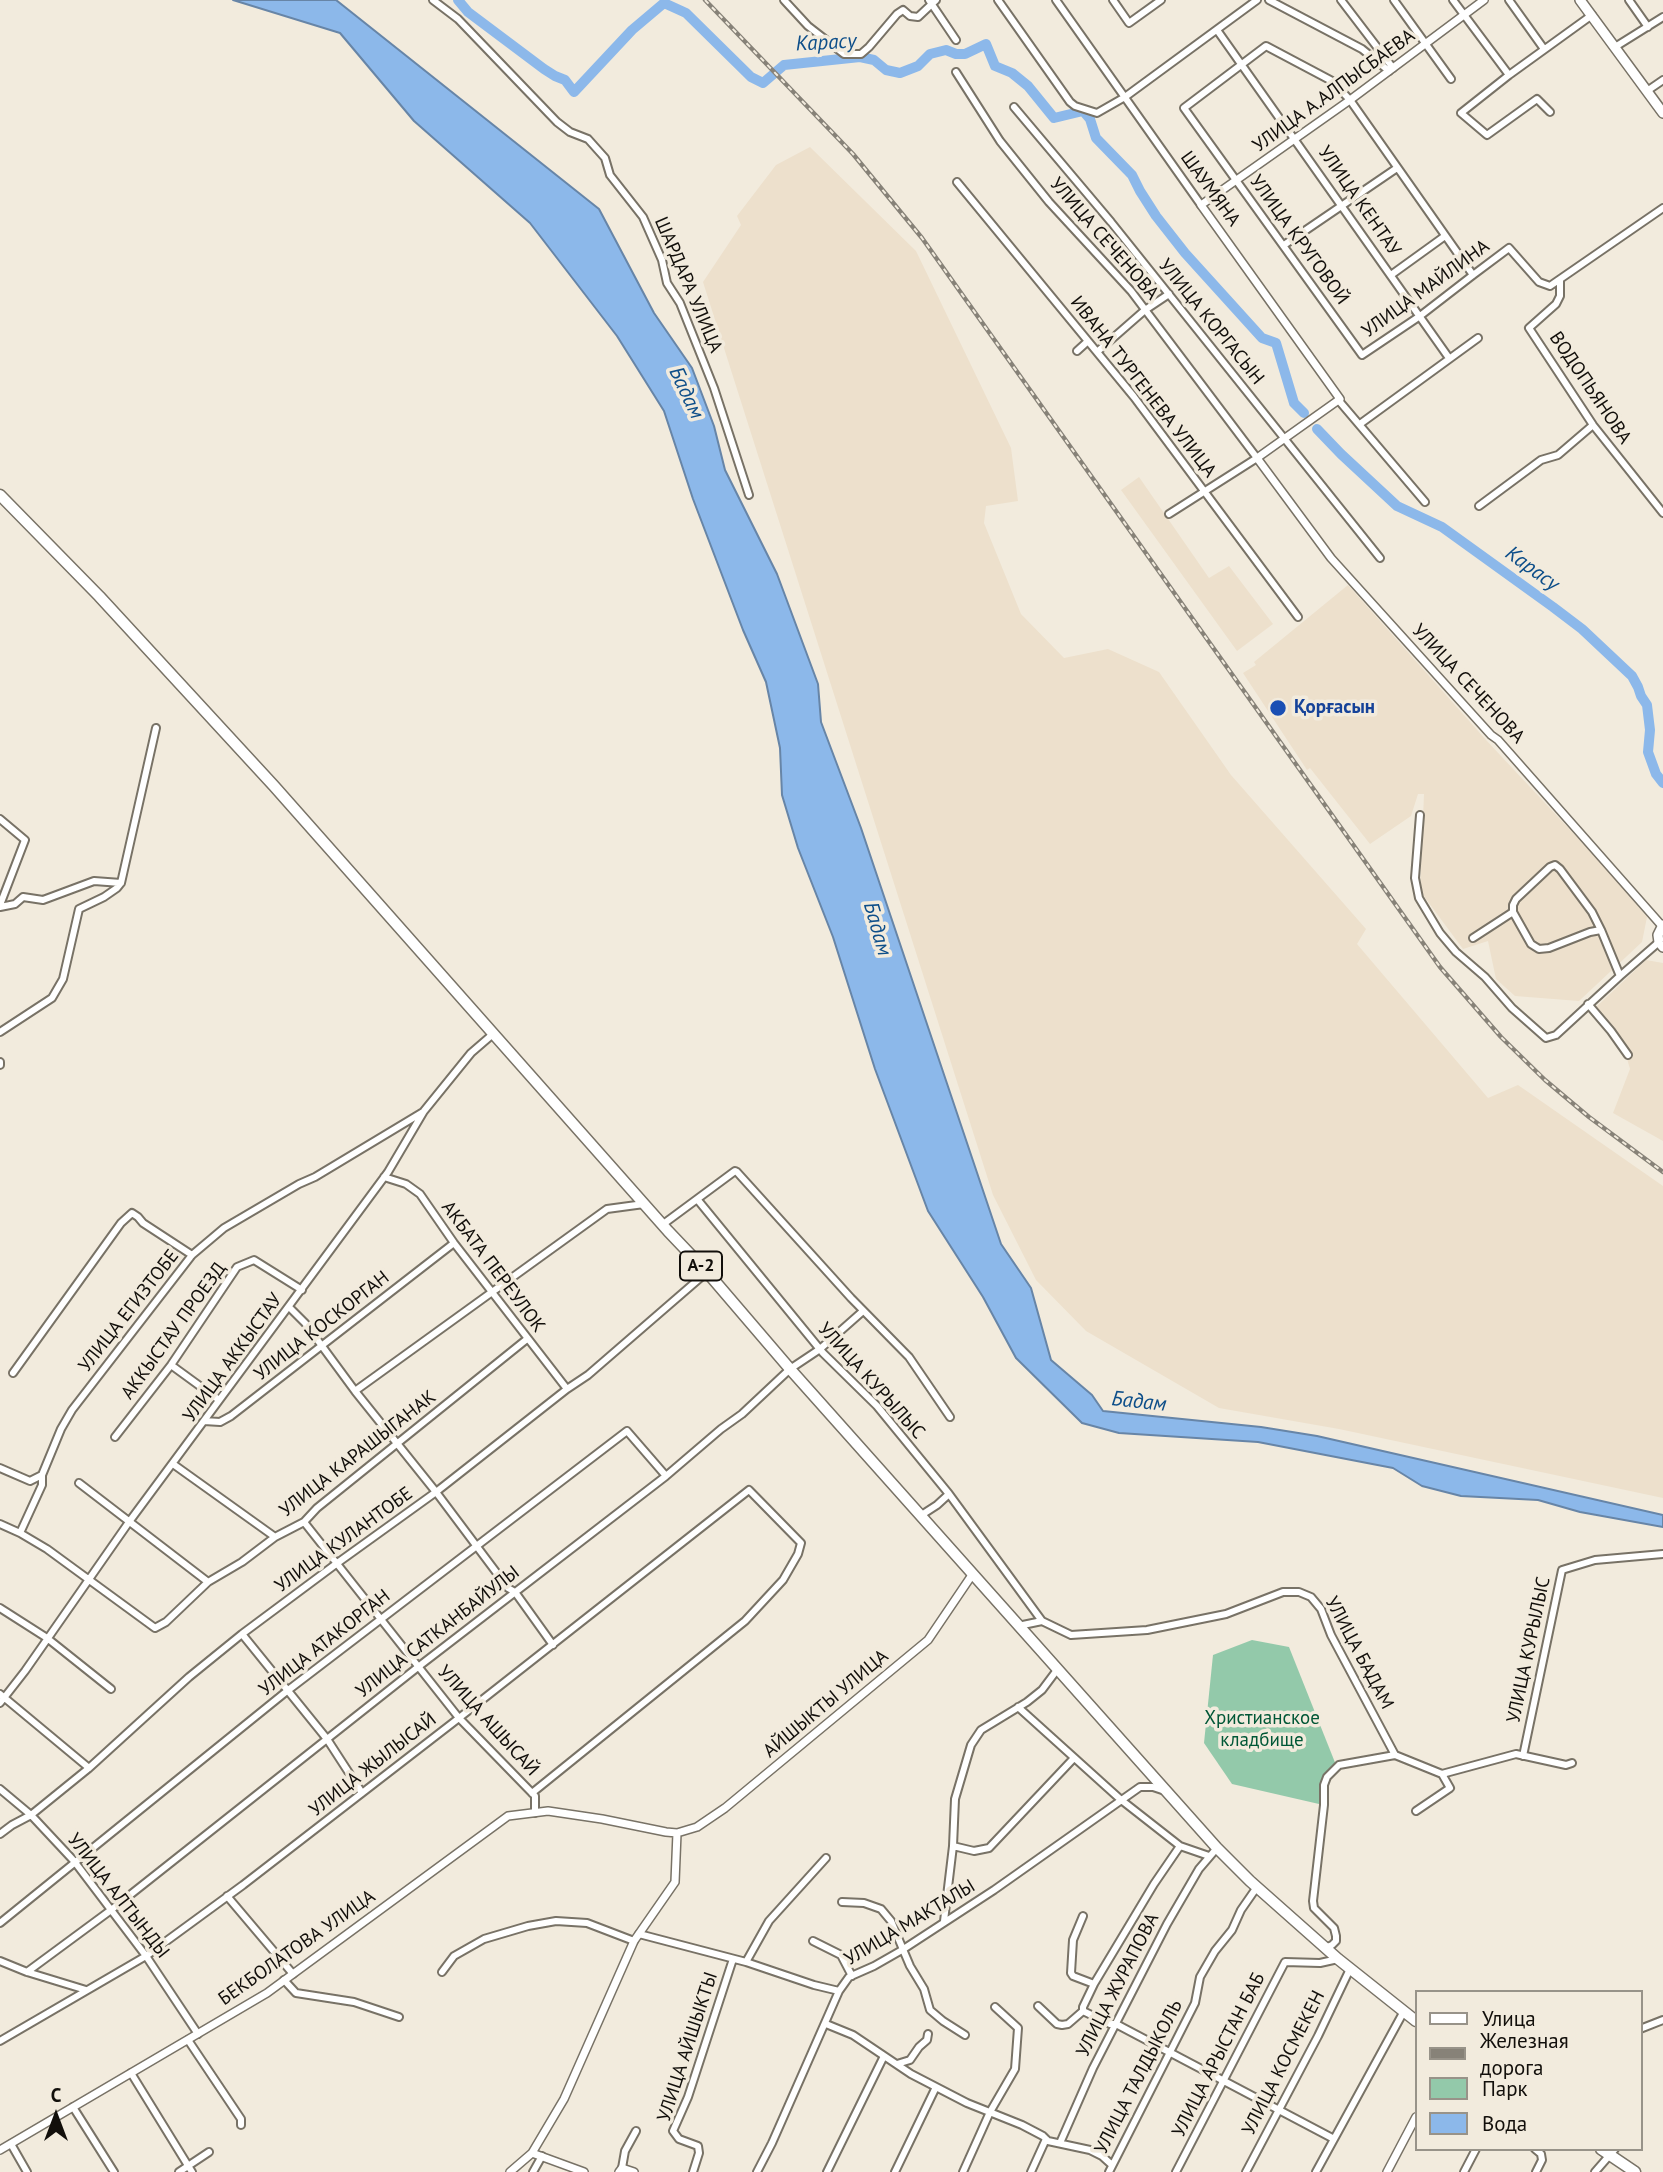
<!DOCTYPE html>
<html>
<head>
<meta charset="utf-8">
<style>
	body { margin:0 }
	#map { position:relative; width:1663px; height:2172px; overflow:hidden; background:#f2ebdd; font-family:"PT Sans",sans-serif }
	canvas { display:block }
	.legend { position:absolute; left:1415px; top:1990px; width:228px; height:161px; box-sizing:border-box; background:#f2ebdd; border:2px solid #989389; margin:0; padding:9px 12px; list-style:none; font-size:21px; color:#120f0b }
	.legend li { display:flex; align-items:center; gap:14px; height:35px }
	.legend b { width:35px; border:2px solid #989389 }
	.north { position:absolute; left:21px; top:2081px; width:70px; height:70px; -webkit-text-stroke:5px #f2ebdd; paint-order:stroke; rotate:0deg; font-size:19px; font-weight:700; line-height:28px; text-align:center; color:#120f0b }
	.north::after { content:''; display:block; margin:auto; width:24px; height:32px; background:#120f0b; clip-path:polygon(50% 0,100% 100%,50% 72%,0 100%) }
</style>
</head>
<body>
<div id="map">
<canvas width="1663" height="2172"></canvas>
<ul class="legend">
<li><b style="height:9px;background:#fff"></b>Улица</li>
<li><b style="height:9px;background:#878278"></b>Железная дорога</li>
<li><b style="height:19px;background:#93c9aa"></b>Парк</li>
<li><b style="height:19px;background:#8cb8ea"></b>Вода</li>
</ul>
<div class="north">С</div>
</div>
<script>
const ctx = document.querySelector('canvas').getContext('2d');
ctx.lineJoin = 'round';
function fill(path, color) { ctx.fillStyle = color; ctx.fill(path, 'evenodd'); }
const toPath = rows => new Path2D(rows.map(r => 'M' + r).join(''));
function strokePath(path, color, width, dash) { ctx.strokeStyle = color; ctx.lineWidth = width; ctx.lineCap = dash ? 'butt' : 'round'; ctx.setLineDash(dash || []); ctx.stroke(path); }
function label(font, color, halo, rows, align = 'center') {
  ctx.font = font + ' "PT Sans",sans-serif'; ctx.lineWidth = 7; ctx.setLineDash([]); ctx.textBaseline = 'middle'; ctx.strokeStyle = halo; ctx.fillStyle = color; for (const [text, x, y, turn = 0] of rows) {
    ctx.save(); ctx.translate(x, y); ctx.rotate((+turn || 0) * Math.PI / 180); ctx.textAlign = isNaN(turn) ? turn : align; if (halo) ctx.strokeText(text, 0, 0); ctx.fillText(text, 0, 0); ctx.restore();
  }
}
fill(toPath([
	[810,147,916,251,1011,448,1018,501,986,506,984,523,1021,614,1064,658,1108,649,1159,672,1231,775,1366,929,1357,944,1488,1098,1518,1085,1663,1186,1663,1498,1339,1429,1219,1408,1086,1331,1036,1280,993,1195,703,282,741,225,737,216,776,165],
	[1139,477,1209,578,1229,566,1273,624,1237,651,1121,490],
	[1348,585,1487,741,1603,865,1647,917,1642,942,1579,1001,1515,996,1496,979,1488,941,1463,949,1420,891,1424,794,1418,794,1411,816,1370,844,1310,768,1307,770,1243,673,1256,665,1254,662],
	[1646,960,1663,963,1663,1141,1613,1113,1630,1069,1621,1038,1594,1009]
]), '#ede0cc');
fill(toPath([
	[1252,1640,1289,1647,1336,1765,1319,1804,1232,1784,1204,1743,1213,1655]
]), '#93c9aa');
const water = toPath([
	[233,0,336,0,599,209,654,313,692,368,714,426,725,470,777,574,818,684,821,722,861,828,1001,1244,1031,1288,1051,1360,1092,1395,1103,1411,1261,1427,1317,1436,1663,1515,1663,1527,1580,1512,1538,1500,1461,1496,1422,1486,1393,1468,1258,1442,1119,1433,1082,1423,1016,1358,983,1297,928,1211,875,1069,833,937,798,848,782,795,780,748,766,682,743,630,693,499,664,411,617,336,530,223,414,121,340,33,233,0]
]);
fill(water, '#8cb8ea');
strokePath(water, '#6785a7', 2);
strokePath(toPath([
	[458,0,468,12,544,69,555,76,565,80,574,92,632,30,664,3,686,13,751,77,763,83,784,65,860,57,874,60,886,70,900,73,918,66,930,54,946,50,956,54,965,54,986,44,995,66,1012,73,1028,86,1054,118,1083,111,1090,119,1096,138,1132,175,1140,191,1156,216,1185,253,1262,338,1276,343,1294,403,1304,413],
	[1317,429,1341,454,1397,506,1442,527,1553,607,1582,629,1632,676,1638,687,1641,696,1647,705,1650,730,1648,752,1656,774,1663,783]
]), '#8cb8ea', 10);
const minor = toPath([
	[433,0,458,19,557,122,570,132,588,139,605,158,610,175,643,217,662,260,667,283,680,303,714,388,749,495],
	[784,0,808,26,844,54,861,54,869,47,897,14,903,10,910,16,918,17,936,0],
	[929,0,956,40],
	[998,0,1070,102,1075,106,1097,113,1125,97,1257,0],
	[1056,0,1201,205],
	[1113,0,1129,23,1161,0],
	[1269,0,1362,49,1389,71],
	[1341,0,1393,68],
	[1394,0,1451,79],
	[1453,0,1509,75],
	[1509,0,1544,49],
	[1629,0,1648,27],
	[1217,30,1449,358],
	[1615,47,1663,17],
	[956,72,1000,141,1049,202,1131,291,1257,458,1169,514],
	[1647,91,1663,80],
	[1014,107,1111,222,1380,558],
	[1550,112,1537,99,1487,135,1461,113,1509,75,1592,15],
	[957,182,1134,397,1298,617],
	[1284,245,1397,168],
	[1391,275,1445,236],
	[1473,275,1350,100,1332,81,1266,46,1184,108,1362,355,1420,316,1473,275,1509,248,1539,282,1550,286,1663,208],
	[1560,280,1560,296,1556,304,1529,328,1593,425,1663,513],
	[1077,351,1088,341],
	[1097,352,1145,310,1169,294],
	[1340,402,1425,502],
	[1360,424,1478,338],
	[1479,506,1541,460,1558,455,1593,425],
	[1420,815,1415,878,1419,898,1440,933,1456,952,1485,977,1512,1008,1546,1038,1556,1035,1620,976,1659,942],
	[0,819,25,840,0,905],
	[0,907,15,904,23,897,43,900,94,881,121,883],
	[1601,930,1590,932,1549,948,1539,949,1531,944,1513,912,1513,905,1516,899,1550,867,1555,865,1560,869,1592,912,1601,930,1620,976],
	[1473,938,1513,912],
	[1588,1004,1611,1031,1628,1055],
	[0,1032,52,998,63,979,79,909,104,897,117,888,121,883,156,728],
	[0,1062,0,1065],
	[384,1177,406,1184,420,1194,454,1243,567,1389],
	[697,1199,823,1353,877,1406,949,1494,1042,1621],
	[662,1225,735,1171,737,1172,851,1298,909,1357,950,1417],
	[289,1307,305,1323,355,1391,436,1492,508,1588,515,1592,553,1645],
	[171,1365,219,1400],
	[13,1373,121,1223,132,1213,138,1217,143,1223,192,1255],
	[355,1391,607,1209,644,1204],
	[204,1421,220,1422,231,1416,454,1243],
	[115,1437,171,1365,237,1267,254,1260,302,1290],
	[173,1464,275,1537],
	[0,1468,30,1481,42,1475,61,1429,72,1410,192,1255,224,1228,299,1184,315,1177,423,1112],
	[79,1483,208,1582],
	[920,1516,937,1505,949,1494],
	[304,1522,459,1718,535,1796,535,1813],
	[0,1524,20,1533,47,1549,155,1628,166,1622,208,1582,242,1562,275,1537,304,1522,317,1508,527,1339],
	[20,1533,42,1485,42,1475],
	[0,1608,47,1638,111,1689],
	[1018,1626,1042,1621,1071,1635,1147,1630,1226,1614,1283,1592,1299,1592,1311,1597,1321,1609,1331,1635,1395,1755,1442,1774,1516,1754,1566,1765,1572,1763],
	[242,1634,327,1739,362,1793],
	[0,1694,89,1768],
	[0,1703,25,1671,129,1522,388,1172,424,1111,471,1053,493,1034],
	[1018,1707,1120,1799,1180,1846,1154,1884,1094,1984],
	[1523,1756,1562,1570,1595,1560,1663,1554],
	[0,1789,31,1815,74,1861,146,1956,198,2034],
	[1416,1811,1450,1788,1442,1774],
	[0,1834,12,1825,31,1815,89,1768,189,1677,242,1634,336,1564,436,1492,567,1389,588,1375,707,1272],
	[953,1846,974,1851,989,1848,1074,1758],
	[1180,1846,1209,1856],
	[227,1896,293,1974],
	[842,1902,864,1903,881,1909,891,1921,910,1966,924,1989,930,2010,943,2021,965,2035],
	[1083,1916,1073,1940,1071,1973,1073,1976,1094,1984,1083,2007,1083,2011,1110,2024,1116,2024,1334,2139],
	[944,1921,953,1846,955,1799,971,1745,981,1730,1027,1702,1042,1690,1057,1670],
	[0,1923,287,1691,627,1431,666,1476],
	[639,1934,746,1962,814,1985,839,1991],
	[813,1941,841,1955,852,1976],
	[1325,1948,1332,1945,1336,1941,1336,1936,1334,1928,1314,1908,1313,1901,1324,1805,1324,1785,1327,1777,1339,1765,1395,1755],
	[0,1961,27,1972,86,1990],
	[746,1962,769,1921,826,1858],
	[27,1972,111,1910,418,1667,666,1476,721,1429,742,1414,790,1369,820,1349,863,1311],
	[442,1972,454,1956,484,1939,528,1926,556,1921,587,1923,634,1941],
	[284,1980,296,1993,354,2002,399,2017],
	[1038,2006,1057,2024,1062,2025,1068,2024,1083,2011],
	[826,2024,853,2035,911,2074,967,2103,1022,2125,1043,2136,1048,2141,1090,2150,1102,2156,1112,2165],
	[1640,2029,1663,2020],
	[188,2040,241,2119,241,2125],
	[0,2041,146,1956,243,1885,459,1718,749,1490,801,1543,798,1554,783,1580,745,1621,532,1793],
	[897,2064,910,2060,919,2047,927,2040,928,2034],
	[131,2073,192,2172],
	[73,2107,114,2172],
	[1060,2143,1093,2068,1167,1924,1199,1869,1217,1848],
	[11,2144,27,2172],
	[1535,2149,1541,2154,1542,2160,1536,2172],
	[622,2168,625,2151,636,2131],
	[179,2172,209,2152],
	[533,2172,542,2156],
	[693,2172,699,2153,698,2146,679,2139,673,2131,688,2097,733,1959],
	[757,2172,772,2143,839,1991,849,1977,874,1966,902,1950,994,1890,1140,1787,1153,1787,1165,1791],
	[827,2172,884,2056],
	[895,2172,936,2087],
	[963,2172,990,2112,1015,2069,1018,2028,995,2007],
	[1031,2172,1046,2139],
	[1109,2172,1195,2003,1200,1977,1215,1951,1232,1930,1241,1910,1257,1887],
	[1176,2172,1285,1962,1320,1963,1338,1959],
	[1246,2172,1318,2036,1350,1969],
	[1316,2172,1403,2013],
	[1464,2172,1476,2149],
	[1595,2172,1615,2149]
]);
const tertiary = toPath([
	[1484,0,1350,100,1201,205,1340,399,1257,458,1331,558,1491,735,1498,740,1662,926],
	[0,2150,267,1993,508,1816,548,1811,602,1819,666,1832,677,1833,697,1827,725,1808,928,1640,972,1575],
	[532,2153,584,2172],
	[510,2172,532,2153,564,2099,634,1941,675,1882,677,1833],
	[619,2172,622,2168,634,2172],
	[1387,2172,1416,2117]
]);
const secondary = toPath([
	[1580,0,1663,113],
	[1663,925,1658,935,1659,942,1663,947]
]);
const trunk = toPath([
	[0,495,99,596,274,786,668,1231,707,1272,790,1369,1217,1848,1250,1881,1338,1959,1416,2021],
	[1601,2149,1635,2172]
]);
strokePath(minor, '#787266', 10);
strokePath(tertiary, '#787266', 10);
strokePath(secondary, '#787266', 12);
strokePath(trunk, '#787266', 13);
strokePath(minor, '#fff', 6);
strokePath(tertiary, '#fff', 7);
strokePath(secondary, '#fff', 9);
strokePath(trunk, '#fff', 10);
const rail = toPath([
	[705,0,853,154,922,238,1440,967,1501,1037,1545,1080,1589,1117,1663,1172]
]);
strokePath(rail, '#878278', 4.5);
strokePath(rail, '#f2ebdd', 2, [5]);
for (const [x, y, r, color] of [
	[1278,708,9,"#1a4fb4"]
]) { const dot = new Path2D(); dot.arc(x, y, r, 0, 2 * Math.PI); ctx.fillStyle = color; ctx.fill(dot); strokePath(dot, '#f2ebdd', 2.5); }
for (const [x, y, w] of [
	[701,1266,42]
]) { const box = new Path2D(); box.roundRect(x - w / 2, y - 14.5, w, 29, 5); ctx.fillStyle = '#f2ebdd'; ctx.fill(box); strokePath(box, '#120f0b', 2); }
label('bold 18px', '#120f0b', null, [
	["A-2",701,1266]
]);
label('19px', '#120f0b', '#f2ebdd', [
	["УЛИЦА А.АЛПЫСБАЕВА",1334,91,-36],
	["ШАУМЯНА",1210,189,54],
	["УЛИЦА КЕНТАУ",1359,201,55],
	["УЛИЦА СЕЧЕНОВА",1104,239,49],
	["УЛИЦА КРУГОВОЙ",1299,240,54],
	["ШАРДАРА УЛИЦА",688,285,67],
	["УЛИЦА МАЙЛИНА",1426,289,-36],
	["УЛИЦА КОРГАСЫН",1211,322,51],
	["ИВАНА ТУРГЕНЕВА УЛИЦА",1143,387,52],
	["ВОДОПЬЯНОВА",1590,388,56],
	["УЛИЦА СЕЧЕНОВА",1468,684,47],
	["АКБАТА ПЕРЕУЛОК",493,1267,53],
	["УЛИЦА ЕГИЗТОБЕ",129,1311,-52],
	["УЛИЦА КОСКОРГАН",322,1326,-38],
	["АККЫСТАУ ПРОЕЗД",174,1331,-54],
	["УЛИЦА АККЫСТАУ",233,1358,-54],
	["УЛИЦА КУРЫЛЫС",871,1381,48],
	["УЛИЦА КАРАШЫГАНАК",358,1454,-38],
	["УЛИЦА КУЛАНТОБЕ",344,1540,-36],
	["УЛИЦА САТКАНБАЙУЛЫ",438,1632,-38],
	["УЛИЦА АТАКОРГАН",325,1643,-38],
	["УЛИЦА КУРЫЛЫС",1529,1650,-78],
	["УЛИЦА БАДАМ",1359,1653,62],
	["АЙШЫКТЫ УЛИЦА",826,1704,-40],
	["УЛИЦА АШЫСАЙ",488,1721,48],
	["УЛИЦА ЖЫЛЫСАЙ",373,1765,-38],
	["УЛИЦА АЛТЫНДЫ",118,1896,52],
	["УЛИЦА МАКТАЛЫ",910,1923,-31],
	["БЕКБОЛАТОВА УЛИЦА",297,1948,-35],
	["УЛИЦА ЖУРАПОВА",1118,1985,-63],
	["УЛИЦА АЙШЫКТЫ",688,2047,-72],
	["УЛИЦА АРЫСТАН БАБ",1219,2055,-63],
	["УЛИЦА КОСМЕКЕН",1284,2063,-63],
	["УЛИЦА ТАЛДЫКОЛЬ",1139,2077,-63]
]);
label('bold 19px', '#164399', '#f2ebdd', [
	["Қорғасын",1294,708]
], 'left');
label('19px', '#005736', '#f2ebdd', [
	["Христианское",1262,1719],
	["кладбище",1262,1741]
]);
label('italic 21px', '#0d4e89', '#f2ebdd', [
	["Карасу",826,43,-3],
	["Бадам",686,393,65],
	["Карасу",1532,569,36],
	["Бадам",877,929,74],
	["Бадам",1139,1402,6]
]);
</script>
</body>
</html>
